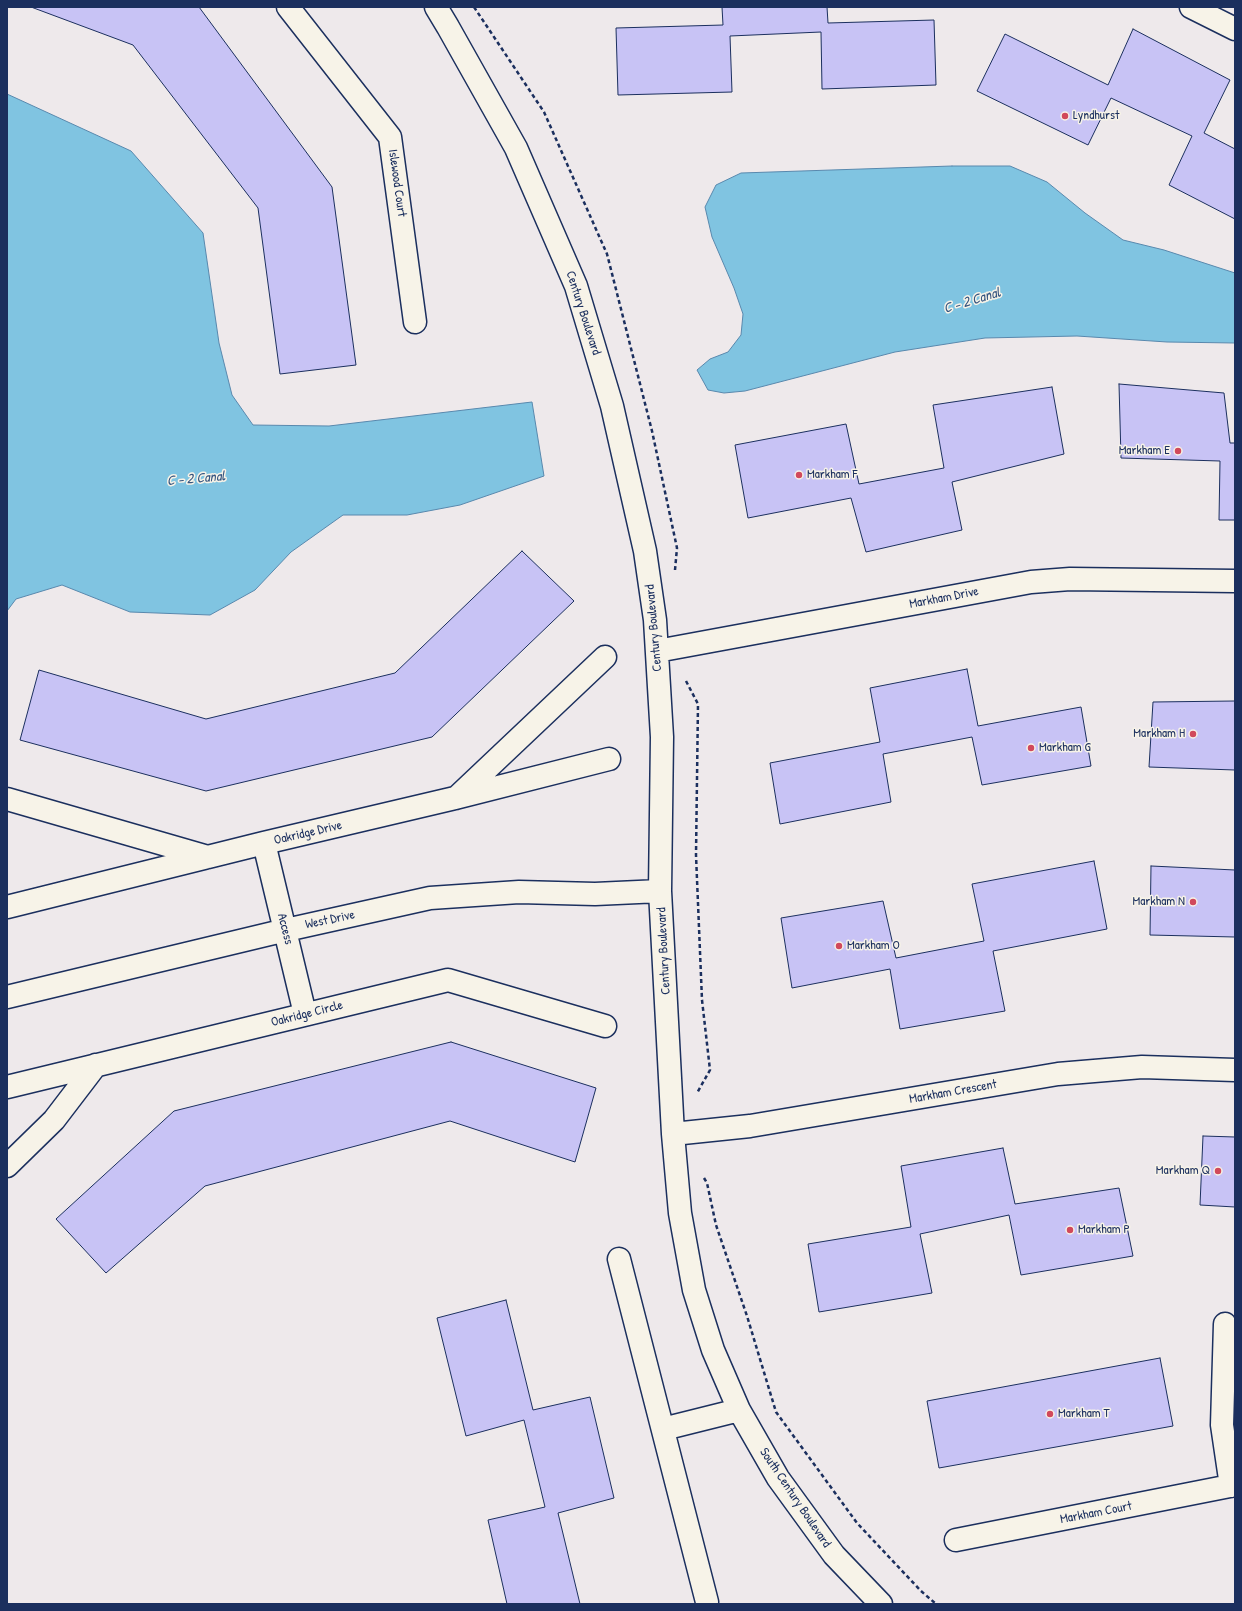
<!DOCTYPE html>
<html>
<head>
<meta charset="utf-8">
<style>
	body { margin:0 }
	#map { position:relative; width:1242px; height:1611px; overflow:hidden; background:#eee9eb; font-family:"Patrick Hand",sans-serif }
	canvas { display:block }
	.frame { position:absolute; inset:0; border:8px solid #1b2f5e; pointer-events:none }
</style>
</head>
<body>
<div id="map">
<canvas width="1242" height="1611"></canvas>
<div class="frame"></div>
</div>
<script>
const ctx = document.querySelector('canvas').getContext('2d');
ctx.lineJoin = 'round';
function fill(path, color) { ctx.fillStyle = color; ctx.fill(path, 'evenodd'); }
const toPath = rows => new Path2D(rows.map(r => 'M' + r).join(''));
function strokePath(path, color, width, dash) { ctx.strokeStyle = color; ctx.lineWidth = width; ctx.lineCap = dash ? 'butt' : 'round'; ctx.setLineDash(dash || []); ctx.stroke(path); }
function label(font, color, halo, rows, align = 'center') {
  ctx.font = font + ' "Patrick Hand",sans-serif'; ctx.lineWidth = 3; ctx.setLineDash([]); ctx.textBaseline = 'middle'; ctx.strokeStyle = halo; ctx.fillStyle = color; for (const [text, x, y, turn = 0] of rows) {
    ctx.save(); ctx.translate(x, y); ctx.rotate((+turn || 0) * Math.PI / 180); ctx.textAlign = isNaN(turn) ? turn : align; if (halo) ctx.strokeText(text, 0, 0); ctx.fillText(text, 0, 0); ctx.restore();
  }
}
const water = toPath([
	[7,94,131,151,203,233,219,343,232,395,253,425,329,426,532,402,544,476,460,505,407,515,343,515,291,552,255,590,210,615,130,612,62,585,16,599,7,611,7,94],
	[952,166,1010,166,1047,182,1085,213,1123,240,1164,250,1235,273,1235,343,1167,342,1077,336,985,338,895,352,745,391,724,393,708,390,697,370,710,359,728,352,741,335,743,314,734,288,712,237,705,207,716,185,741,173,952,166]
]);
fill(water, '#80c4e1');
strokePath(water, '#5888ad', 1);
const building = toPath([
	[31,7,199,7,332,187,356,365,280,374,258,208,133,45,31,7],
	[722,7,827,7,828,23,934,20,936,85,822,89,821,32,730,36,732,92,618,95,616,28,723,25,722,7],
	[1133,29,1230,80,1204,133,1235,149,1235,219,1169,185,1192,136,1111,98,1088,145,977,91,1005,34,1108,85,1133,29],
	[1119,384,1224,393,1230,443,1235,443,1235,520,1219,520,1220,461,1121,458,1119,384],
	[1052,387,1064,454,952,482,962,530,866,552,851,498,748,518,735,445,846,424,859,484,944,468,933,405,1052,387],
	[522,551,574,601,432,737,206,791,20,740,39,670,206,719,395,673,522,551],
	[967,669,978,726,1081,707,1091,766,982,785,972,737,883,754,891,802,780,824,770,763,880,742,870,688,967,669],
	[1235,701,1235,770,1149,767,1153,702,1235,701],
	[1094,861,1107,929,993,951,1005,1011,900,1029,890,969,792,988,781,918,883,901,896,958,984,941,972,884,1094,861],
	[1151,866,1235,870,1235,937,1150,935,1151,866],
	[451,1042,596,1088,575,1162,450,1121,205,1186,106,1273,56,1219,174,1111,451,1042],
	[1203,1136,1235,1137,1235,1207,1200,1205,1203,1136],
	[1003,1148,1015,1204,1119,1188,1133,1256,1021,1275,1009,1215,920,1234,932,1293,819,1312,808,1244,911,1227,901,1166,1003,1148],
	[506,1300,533,1410,590,1397,614,1498,558,1513,580,1604,507,1604,488,1520,545,1507,524,1420,466,1436,437,1318,506,1300],
	[1160,1358,1173,1426,939,1468,927,1401,1160,1358]
]);
fill(building, '#c8c3f5');
strokePath(building, '#1b2f5e', 1);
const minor = toPath([
	[288,7,390,137,415,322],
	[436,7,448,27,516,148,576,286,612,406,645,551,655,620,662,737,660,891,673,1134,680,1213,694,1290,713,1350,739,1410,778,1478,834,1555,881,1604],
	[1191,7,1235,29],
	[657,651,1031,582,1070,579,1235,581],
	[456,798,605,657],
	[7,799,208,857],
	[264,843,305,1014],
	[7,907,264,843,455,798,609,759],
	[7,997,286,930,430,898,519,892,595,894,660,891],
	[7,1087,448,980,605,1026],
	[673,1134,750,1126,1058,1074,1142,1067,1235,1070],
	[7,1166,54,1120,96,1065],
	[619,1259,707,1602],
	[1225,1324,1222,1425,1231,1486],
	[663,1429,739,1410],
	[956,1540,1235,1485]
]);
strokePath(minor, '#1b2f5e', 25);
strokePath(toPath([
	[474,7,544,112,607,254,652,431,677,548,675,570],
	[686,681,698,704,696,855,702,1000,710,1070,697,1093],
	[704,1178,707,1183,716,1225,747,1316,776,1412,857,1523,921,1591,936,1604]
]), '#1b2f5e', 2.5, [4, 3]);
strokePath(minor, '#f7f3e8', 22);
for (const [x, y, r, color] of [
	[1065,116,4,"#d1495b"],
	[1178,451,4,"#d1495b"],
	[799,475,4,"#d1495b"],
	[1193,734,4,"#d1495b"],
	[1031,748,4,"#d1495b"],
	[1193,902,4,"#d1495b"],
	[839,946,4,"#d1495b"],
	[1218,1171,4,"#d1495b"],
	[1070,1230,4,"#d1495b"],
	[1050,1414,4,"#d1495b"]
]) { const dot = new Path2D(); dot.arc(x, y, r, 0, 2 * Math.PI); ctx.fillStyle = color; ctx.fill(dot); strokePath(dot, '#f7f3e8', 1.5); }
label('13px', '#1b2f5e', '#f7f3e8', [
	["Lyndhurst",1073,116],
	["Markham E",1170,451,"right"],
	["Markham F",807,475],
	["Markham H",1185,734,"right"],
	["Markham G",1039,748],
	["Markham N",1185,902,"right"],
	["Markham O",847,946],
	["Markham Q",1210,1171,"right"],
	["Markham P",1078,1230],
	["Markham T",1058,1414]
], 'left');
label('13px', '#1b2f5e', '#f7f3e8', [
	["Islewood Court",397,183,82],
	["Century Boulevard",583,313,72],
	["Markham Drive",944,598,-11],
	["Century Boulevard",654,628,-95],
	["Oakridge Drive",308,833,-13],
	["West Drive",330,920,-12],
	["Access",285,929,76],
	["Century Boulevard",664,951,-93],
	["Oakridge Circle",307,1014,-14],
	["Markham Crescent",953,1092,-10],
	["South Century Boulevard",795,1498,56],
	["Markham Court",1096,1513,-11]
]);
label('italic 14px', '#34547f', '#f7f3e8', [
	["C - 2 Canal",972,301,-17],
	["C - 2 Canal",196,479,-5]
]);
</script>
</body>
</html>
